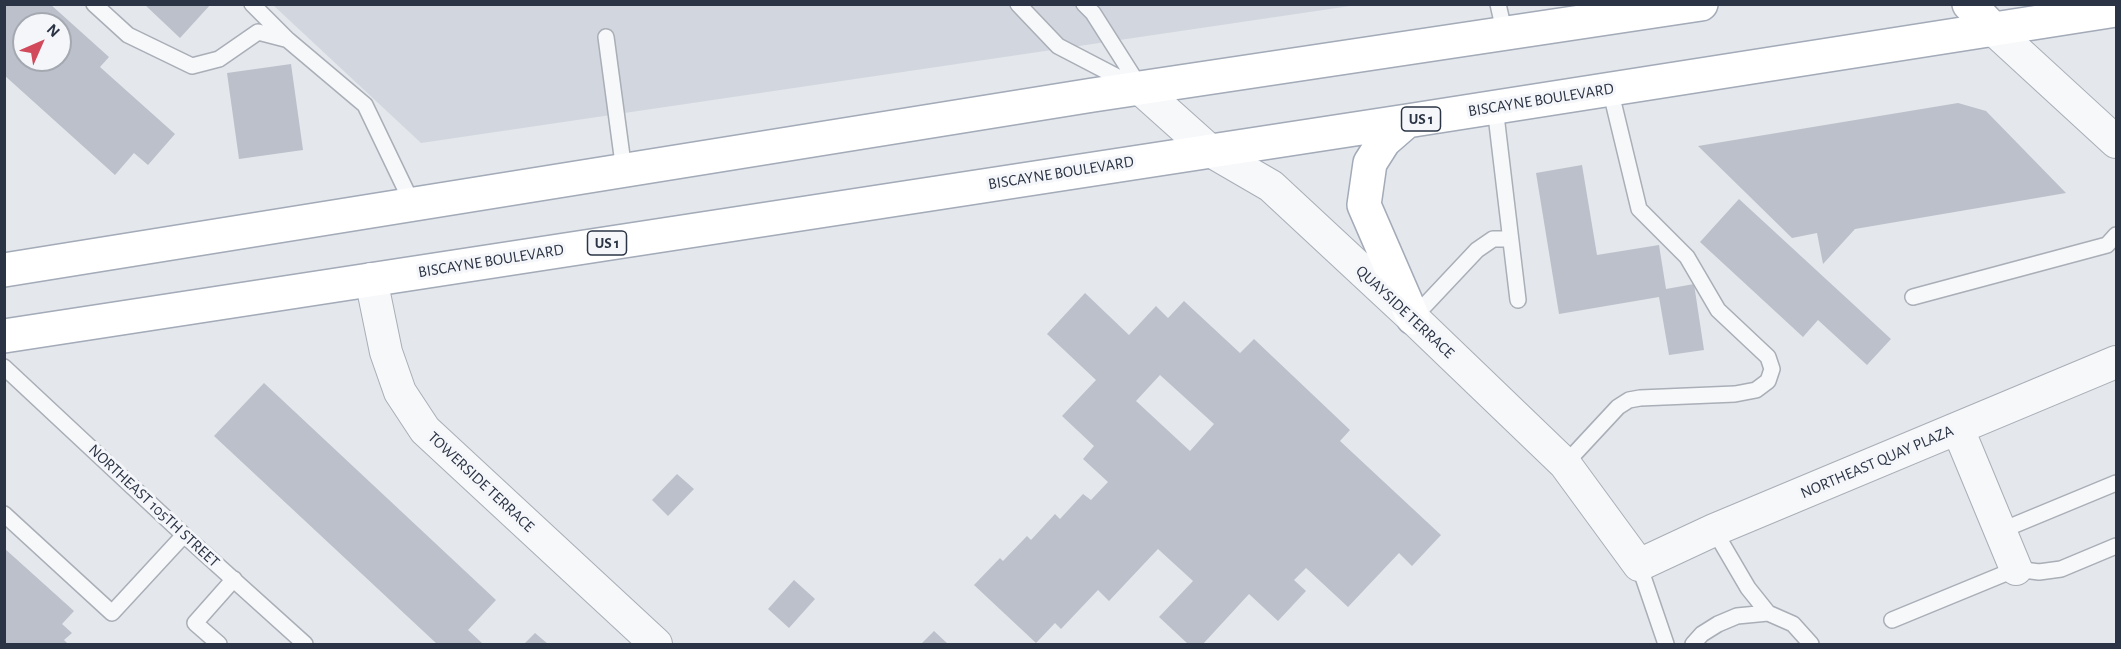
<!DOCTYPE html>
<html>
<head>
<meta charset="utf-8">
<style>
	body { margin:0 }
	#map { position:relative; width:2121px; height:649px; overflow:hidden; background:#e4e7ec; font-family:"Alegreya Sans",sans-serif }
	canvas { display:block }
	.frame { position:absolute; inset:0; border:6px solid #2b3445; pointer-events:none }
	.north { position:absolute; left:12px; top:12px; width:60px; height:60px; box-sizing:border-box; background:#f4f6f9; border:2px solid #a4a8b1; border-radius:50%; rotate:45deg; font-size:16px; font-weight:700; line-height:24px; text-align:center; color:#2b3445 }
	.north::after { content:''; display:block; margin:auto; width:21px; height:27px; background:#d1495b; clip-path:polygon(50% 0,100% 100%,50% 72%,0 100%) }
</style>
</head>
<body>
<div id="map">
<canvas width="2121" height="649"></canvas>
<div class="frame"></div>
<div class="north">N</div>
</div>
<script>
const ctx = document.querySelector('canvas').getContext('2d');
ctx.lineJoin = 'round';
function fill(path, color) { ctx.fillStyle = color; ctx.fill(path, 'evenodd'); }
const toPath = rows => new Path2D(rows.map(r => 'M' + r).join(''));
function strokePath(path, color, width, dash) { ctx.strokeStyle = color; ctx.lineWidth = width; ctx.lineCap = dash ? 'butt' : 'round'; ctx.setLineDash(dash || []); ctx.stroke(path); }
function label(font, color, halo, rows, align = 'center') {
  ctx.font = font + ' "Alegreya Sans",sans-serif'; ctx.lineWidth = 6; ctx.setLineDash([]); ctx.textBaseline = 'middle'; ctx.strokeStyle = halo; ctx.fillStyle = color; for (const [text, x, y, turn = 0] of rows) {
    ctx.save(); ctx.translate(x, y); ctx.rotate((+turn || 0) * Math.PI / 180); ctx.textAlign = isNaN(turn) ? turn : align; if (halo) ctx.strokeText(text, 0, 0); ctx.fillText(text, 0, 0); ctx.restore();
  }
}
fill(toPath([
	[273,5,1357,5,421,143]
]), '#d2d6de');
fill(toPath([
	[4,4,50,4,109,57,100,67,175,134,148,165,134,153,115,175,4,75],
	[24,24,60,24,60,60,24,60],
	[144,4,211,4,180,38],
	[291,64,303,150,239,159,227,73],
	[1958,103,1986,111,2066,193,1855,229,1823,264,1817,233,1792,238,1698,146],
	[1582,165,1597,255,1659,245,1666,289,1694,284,1704,350,1669,355,1659,297,1559,314,1536,173],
	[1739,199,1891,339,1867,365,1818,320,1803,337,1700,242],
	[1085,293,1129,335,1156,306,1168,318,1184,301,1240,353,1254,339,1350,430,1340,441,1441,535,1412,566,1399,553,1348,607,1306,568,1294,580,1306,591,1278,621,1249,594,1203,644,1188,644,1159,617,1193,581,1158,549,1109,601,1098,590,1061,629,1055,623,1036,643,974,585,1000,558,1003,561,1027,536,1031,540,1055,514,1060,519,1083,494,1091,500,1108,482,1083,459,1094,446,1062,416,1096,380,1047,334],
	[1160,375,1214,424,1190,451,1136,401],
	[264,383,496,600,468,630,483,644,437,644,214,436],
	[677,474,694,489,668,516,652,500],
	[4,548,74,611,62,624,72,633,64,640,68,644,4,644],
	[794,580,815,599,789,628,768,609],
	[934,631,948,644,921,644],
	[535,633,548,644,524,644]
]), '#bbc0ca');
const lane = toPath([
	[94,4,128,35,192,66,219,59,258,32,285,39],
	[252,4,288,40,365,105,413,205],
	[1018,4,1058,46,1131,84],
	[1084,4,1093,13,1140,87],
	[1498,4,1505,35],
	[606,37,624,171],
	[1495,107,1518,300],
	[1913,297,2107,245,2116,235],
	[1413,318,1477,250,1493,239,1510,239],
	[4,367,184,535,305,644],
	[1565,464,1618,407,1629,400,1640,398,1735,394,1756,390,1768,381,1772,369,1768,357,1718,310,1687,257,1639,209,1610,89],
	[4,514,112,613,184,535],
	[1714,530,1748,588,1768,613,1793,624,1811,644],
	[2000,531,2116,483],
	[1639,565,1666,644],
	[1892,620,2016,569,2039,572,2061,569,2116,546],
	[219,644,195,623,234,579],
	[1693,644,1702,634,1718,624,1737,616,1768,613]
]);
const street = toPath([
	[1993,29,2116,142],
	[1142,90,1209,150,1271,186,1413,318,1565,464,1639,565,1714,530,2116,362],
	[371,279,386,352,400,392,425,430,656,644],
	[1958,429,2016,569]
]);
const secondary = toPath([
	[1969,4,1993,29]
]);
const primary = toPath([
	[1407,121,1384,141,1370,163,1364,205,1413,318],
	[4,270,1093,95,1701,4],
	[4,336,1407,121,2116,10]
]);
strokePath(lane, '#a9aeb7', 18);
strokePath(street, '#a9aeb7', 34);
strokePath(secondary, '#a9aeb7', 36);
strokePath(primary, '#a3abb8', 36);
strokePath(lane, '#f7f8fa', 15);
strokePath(street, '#f7f8fa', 32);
strokePath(secondary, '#fff', 33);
strokePath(primary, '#fff', 33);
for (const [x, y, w] of [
	[1421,119,39],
	[607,243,39]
]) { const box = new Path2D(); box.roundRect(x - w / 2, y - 12, w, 24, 4.5); ctx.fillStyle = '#f4f6f9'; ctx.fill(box); strokePath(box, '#2b3445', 1.5); }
label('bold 15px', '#2b3445', null, [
	["US 1",1421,119],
	["US 1",607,243]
]);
label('16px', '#2b3445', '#f4f6f9', [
	["BISCAYNE BOULEVARD",1541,100,-9],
	["BISCAYNE BOULEVARD",1061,173,-9],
	["BISCAYNE BOULEVARD",491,261,-9],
	["QUAYSIDE TERRACE",1405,312,43],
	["NORTHEAST QUAY PLAZA",1877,462,-23],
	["TOWERSIDE TERRACE",481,482,43],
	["NORTHEAST 105TH STREET",154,506,43]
]);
</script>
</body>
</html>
